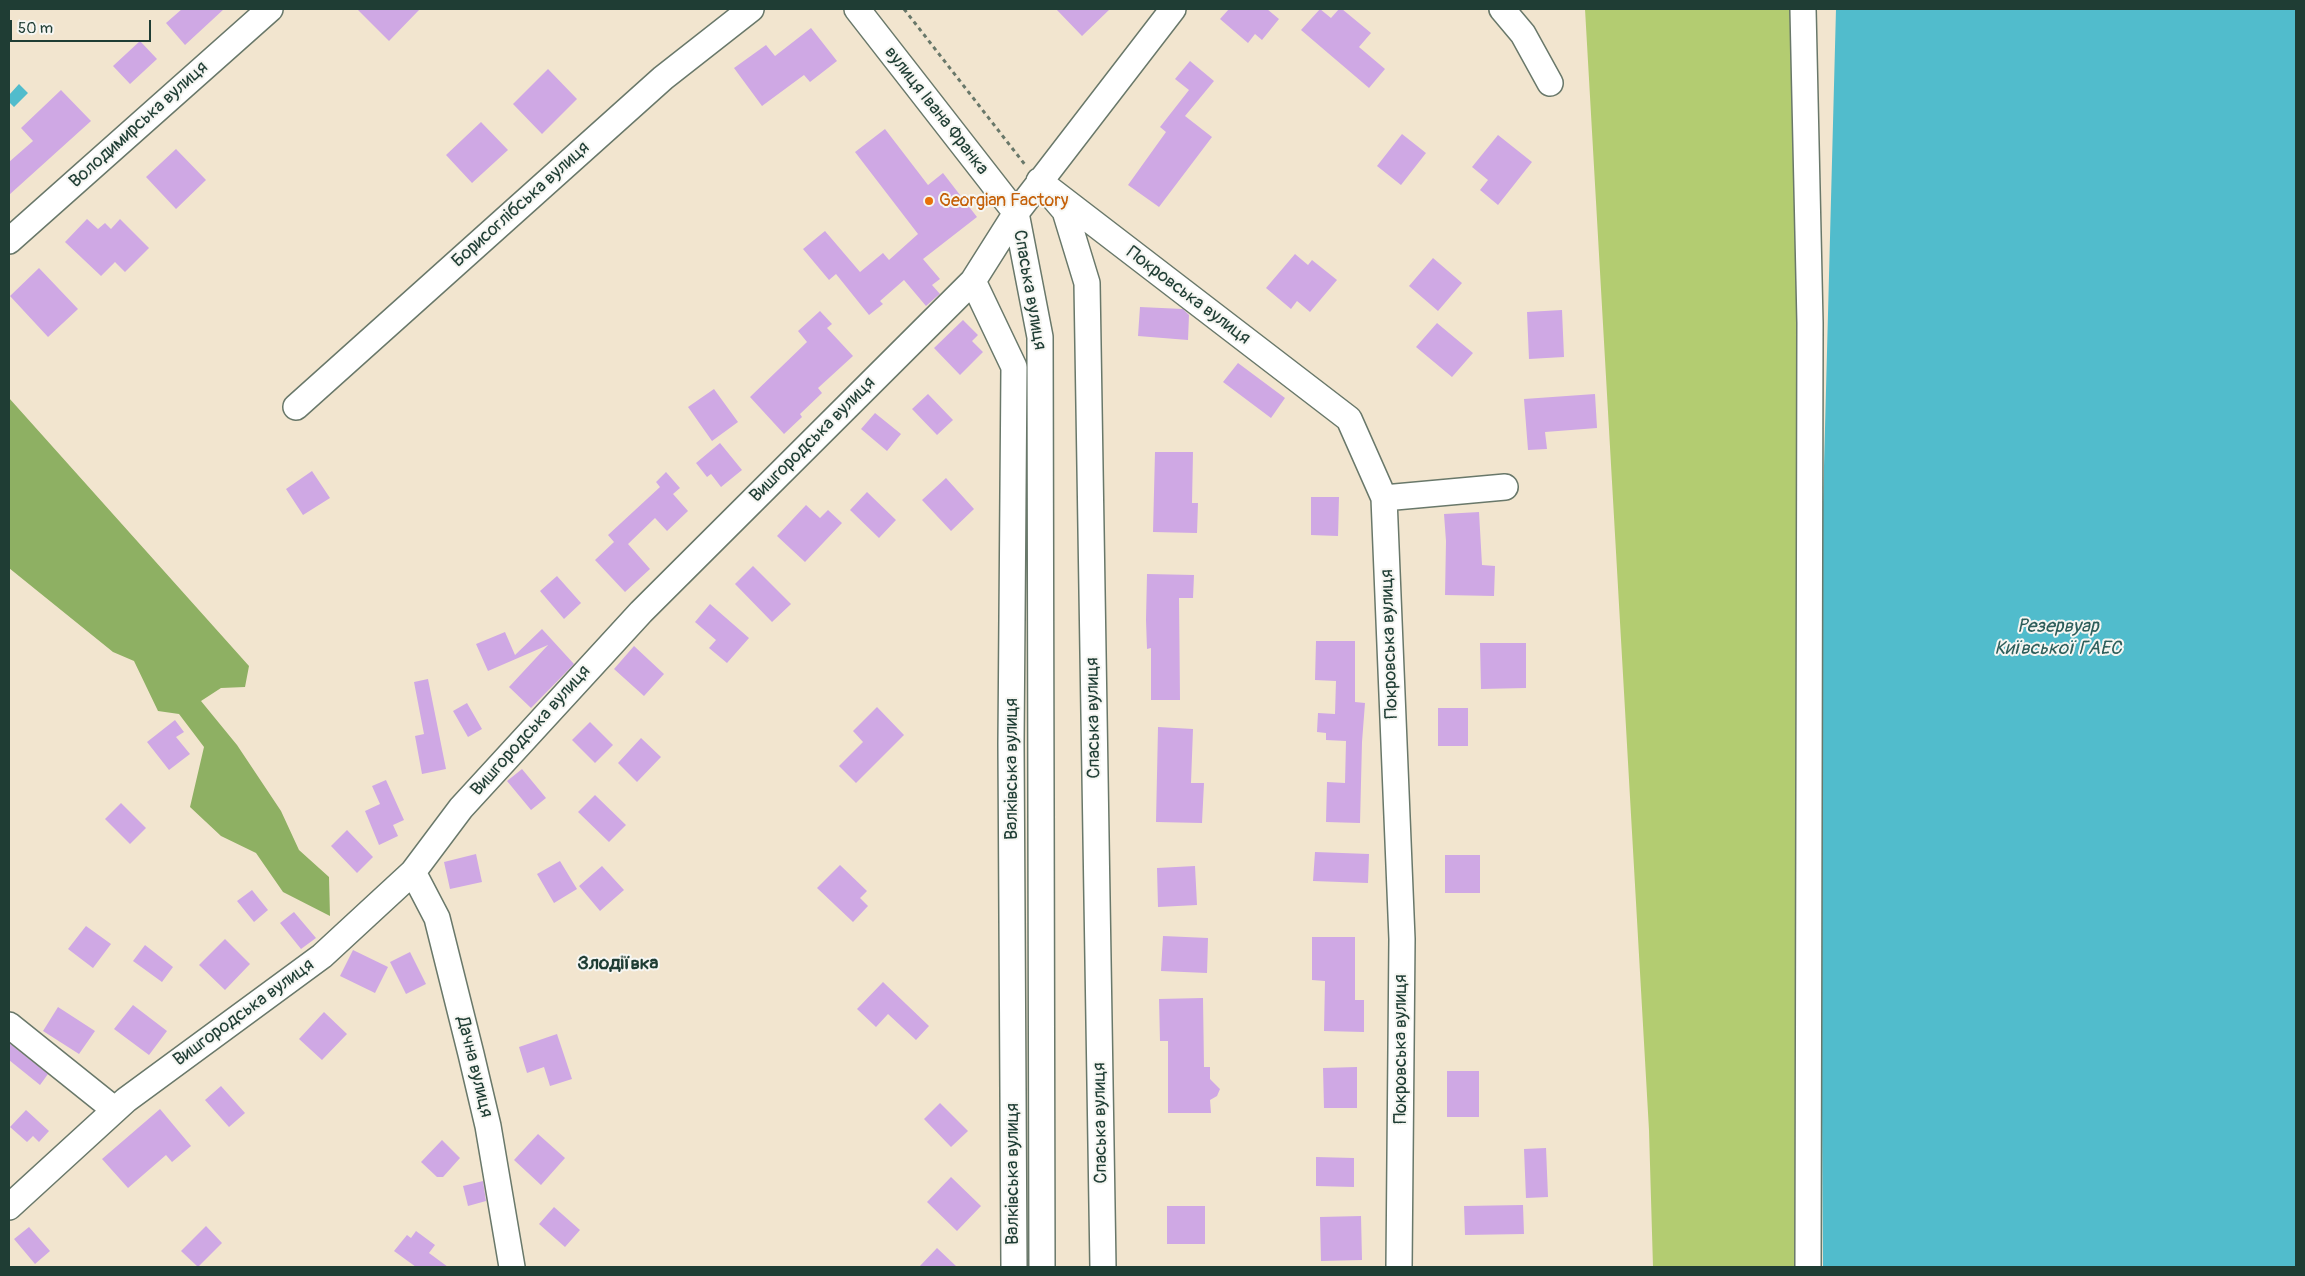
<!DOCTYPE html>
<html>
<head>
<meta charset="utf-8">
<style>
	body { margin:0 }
	#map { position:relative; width:2305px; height:1276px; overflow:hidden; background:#f2e5cf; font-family:Pangolin,sans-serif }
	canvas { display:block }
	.frame { position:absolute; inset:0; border:10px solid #1f3d34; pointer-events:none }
	.scale { position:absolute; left:10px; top:20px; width:141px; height:22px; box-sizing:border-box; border:2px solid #1f3d34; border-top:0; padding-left:6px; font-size:15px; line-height:18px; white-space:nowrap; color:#1f3d34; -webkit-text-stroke:4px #f6f6f2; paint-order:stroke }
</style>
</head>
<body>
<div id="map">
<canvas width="2305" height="1276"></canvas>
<div class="frame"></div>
<div class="scale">50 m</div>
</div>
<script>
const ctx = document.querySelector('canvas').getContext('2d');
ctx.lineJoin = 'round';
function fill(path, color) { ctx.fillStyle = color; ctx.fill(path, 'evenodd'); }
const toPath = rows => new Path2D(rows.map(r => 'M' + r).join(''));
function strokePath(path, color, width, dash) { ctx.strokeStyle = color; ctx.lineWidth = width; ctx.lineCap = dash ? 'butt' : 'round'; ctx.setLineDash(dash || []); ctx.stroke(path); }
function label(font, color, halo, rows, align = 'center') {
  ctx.font = font + ' Pangolin,sans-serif'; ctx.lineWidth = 4; ctx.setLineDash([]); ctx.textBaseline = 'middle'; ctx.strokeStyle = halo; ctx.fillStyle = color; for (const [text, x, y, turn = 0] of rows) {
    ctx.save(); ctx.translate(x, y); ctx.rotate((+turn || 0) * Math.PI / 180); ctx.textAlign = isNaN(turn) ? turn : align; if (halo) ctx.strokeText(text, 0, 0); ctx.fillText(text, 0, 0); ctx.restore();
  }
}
fill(toPath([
	[1585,9,1803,9,1808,1267,1653,1267,1649,1130]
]), '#b3cc71');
fill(toPath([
	[9,398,249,666,245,687,221,688,201,701,237,745,281,811,299,850,329,877,330,916,283,892,256,853,221,836,190,807,204,747,179,714,158,711,134,661,113,652,9,568]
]), '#8eb063');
fill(toPath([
	[1836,9,2296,9,2296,1267,1823,1267,1819,656],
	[19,84,28,93,14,107,9,102,9,95]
]), '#51bccc');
fill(toPath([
	[182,9,224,9,185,45,166,23],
	[357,9,420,9,389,41],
	[1056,9,1110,9,1082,36],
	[1229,9,1267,9,1279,19,1262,40,1255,34,1248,43,1220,19],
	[1320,9,1331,18,1339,9,1342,9,1371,33,1359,47,1385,69,1369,88,1301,30],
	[811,28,837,61,810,82,804,75,762,106,734,68,766,45,775,56],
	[140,41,157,59,130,84,113,66],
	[1190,61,1214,81,1185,116,1212,137,1159,207,1128,185,1166,132,1160,127,1189,90,1175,79],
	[548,69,577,99,542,134,513,104],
	[61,90,91,121,9,195,9,162,33,141,21,128],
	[481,122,508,150,472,183,446,155],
	[885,129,928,185,943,173,977,217,923,259,940,279,932,285,940,294,935,298,926,306,904,280,880,301,883,304,869,315,836,274,829,280,803,249,825,231,860,272,883,253,889,260,918,234,855,152],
	[1402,134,1426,153,1401,185,1377,166],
	[1498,135,1532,162,1498,205,1480,190,1488,180,1472,167],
	[176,149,206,180,176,209,146,177],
	[87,219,98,229,105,223,111,229,120,219,149,248,125,272,115,262,101,276,65,242],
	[1295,254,1308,265,1312,260,1337,280,1310,312,1297,301,1291,309,1266,288],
	[1433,258,1462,283,1438,311,1409,286],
	[39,268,78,309,48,337,10,296],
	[1140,307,1183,309,1189,315,1188,340,1138,336],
	[1562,310,1564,357,1529,359,1527,312],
	[820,311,832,324,827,328,853,356,818,388,822,393,800,414,802,417,784,434,750,397,807,342,798,331],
	[963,320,978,335,972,341,983,352,960,375,934,348],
	[1437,323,1473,353,1452,377,1416,347],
	[1238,363,1285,398,1271,418,1223,382],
	[714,389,738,422,712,441,688,407],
	[928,394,953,420,937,435,912,409],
	[1595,394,1597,428,1545,432,1547,449,1528,450,1524,399],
	[875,413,901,434,887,451,861,429],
	[720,443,742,470,721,487,711,474,707,477,696,463],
	[1155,452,1193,452,1192,503,1198,503,1197,533,1153,532],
	[312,471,330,498,303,515,286,489],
	[666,472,680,488,673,494,688,511,667,531,655,518,628,544,650,569,625,592,595,560,614,542,608,535,660,487,656,482],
	[946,478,974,509,951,531,922,500],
	[867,492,896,520,879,538,850,510],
	[1311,497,1339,497,1338,536,1311,535],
	[806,505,820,518,828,510,842,523,805,562,777,536],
	[1479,512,1482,565,1495,566,1494,596,1445,595,1446,541,1444,514],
	[753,566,791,604,772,622,735,584],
	[1147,574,1194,575,1193,598,1179,598,1180,700,1151,700,1151,648,1147,649,1146,620],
	[557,576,581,603,564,619,540,591],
	[710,604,749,638,727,663,709,648,716,640,695,622],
	[542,629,574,664,531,708,509,687,548,645,488,671,476,644,505,632,515,655],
	[1316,641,1355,641,1355,702,1365,703,1362,742,1360,823,1326,822,1327,782,1345,783,1346,741,1326,740,1326,733,1317,732,1318,713,1335,714,1336,681,1315,680],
	[1480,643,1526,643,1526,688,1481,689],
	[634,646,664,674,644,696,614,669],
	[428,679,446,769,422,774,415,736,424,734,414,682],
	[467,703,482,729,468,737,453,711],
	[877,707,904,735,856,783,839,766,863,742,853,731],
	[1438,708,1468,708,1468,746,1438,746],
	[175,720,184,732,176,737,190,754,169,770,147,742],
	[590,722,613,745,595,763,572,740],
	[1158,727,1193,729,1191,783,1204,783,1202,823,1156,822],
	[641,738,661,757,637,782,618,763],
	[522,769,546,798,531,810,507,781],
	[386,780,404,820,393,825,398,836,379,845,365,811,380,804,372,786],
	[595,795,626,825,609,842,578,812],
	[121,803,146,828,130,844,105,819],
	[347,830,373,857,357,873,331,846],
	[1315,852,1369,854,1368,883,1313,881],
	[476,854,482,882,450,889,444,862],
	[1445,855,1480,855,1480,893,1445,893],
	[560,861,577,889,554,903,537,874],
	[840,865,867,891,860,898,868,906,853,922,817,888],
	[602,866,624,890,600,911,579,886],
	[1195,866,1197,905,1158,907,1157,868],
	[252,890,268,910,254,922,237,901],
	[294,912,316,938,301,949,280,923],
	[86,926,111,944,93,968,68,949],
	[1163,936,1208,938,1207,973,1161,971],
	[1312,937,1355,937,1355,1000,1364,1000,1364,1032,1324,1031,1325,981,1312,980],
	[225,939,250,964,225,990,199,965],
	[145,945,173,967,162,982,133,961],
	[353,950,388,967,375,993,340,976],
	[410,952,426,984,406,994,390,962],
	[883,982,929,1026,916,1040,888,1014,876,1027,857,1009],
	[1203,998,1204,1067,1210,1067,1210,1079,1220,1089,1217,1096,1210,1100,1211,1113,1168,1113,1168,1041,1160,1041,1159,999],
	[133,1005,167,1031,149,1055,114,1029],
	[58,1007,95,1031,79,1054,43,1031],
	[324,1012,347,1034,322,1060,299,1039],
	[557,1034,572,1079,550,1086,544,1067,527,1073,519,1047],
	[9,1043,48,1074,40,1085,9,1060],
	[1357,1067,1357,1108,1324,1108,1323,1068],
	[1447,1071,1479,1071,1479,1117,1447,1117],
	[221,1086,245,1113,229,1127,205,1100],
	[940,1103,968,1131,951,1147,924,1119],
	[160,1109,191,1146,172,1162,166,1155,128,1188,102,1159],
	[26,1110,49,1131,39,1142,33,1136,27,1142,10,1127],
	[538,1134,565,1158,541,1185,514,1160],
	[442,1140,460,1158,443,1177,437,1177,421,1162],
	[1546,1148,1548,1197,1526,1198,1524,1149],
	[1316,1157,1354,1158,1354,1187,1316,1186],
	[951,1177,981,1206,957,1231,927,1202],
	[483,1181,486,1201,468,1206,463,1186],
	[1523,1205,1524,1234,1465,1235,1464,1206],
	[1167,1206,1205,1206,1205,1244,1167,1244],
	[554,1207,580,1230,565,1247,539,1224],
	[1361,1216,1362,1260,1321,1261,1320,1217],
	[206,1226,222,1243,198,1267,181,1251],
	[29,1227,50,1251,35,1264,14,1239],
	[416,1231,435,1245,429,1253,448,1267,416,1267,394,1251,407,1235,411,1238],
	[937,1248,957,1267,919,1267]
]), '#cfa8e4');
const minor = toPath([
	[857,9,1016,213,1040,337,1042,1267],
	[1502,9,1523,34,1550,83],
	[1803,9,1810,323,1808,1267],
	[1039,181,1349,419,1384,498,1402,939,1399,1267],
	[1053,197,1065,211,1087,283,1103,1267],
	[9,241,270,9],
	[973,281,1014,367,1011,743,1014,1267],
	[296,407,663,78,751,9],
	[1384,498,1505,487],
	[413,872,437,918,471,1054,488,1126,512,1267],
	[9,1025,115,1110],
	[9,1207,126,1100,322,956,413,872,461,808,641,612,973,281,1016,213,1173,9]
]);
strokePath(minor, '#69786a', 28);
strokePath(toPath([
	[904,9,1026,166]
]), '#69786a', 3, [4, 4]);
strokePath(minor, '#fff', 25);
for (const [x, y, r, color] of [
	[929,201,5,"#e8710a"]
]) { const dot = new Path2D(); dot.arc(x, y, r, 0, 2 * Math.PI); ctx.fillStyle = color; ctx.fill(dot); strokePath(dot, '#f6f6f2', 2); }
label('18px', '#1f3d34', '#f6f6f2', [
	["вулиця Івана Франка",936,111,52],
	["Володимирська вулиця",139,125,-42],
	["Борисоглібська вулиця",521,205,-42],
	["Спаська вулиця",1029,290,80],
	["Покровська вулиця",1188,296,37],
	["Вишгородська вулиця",813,440,-45],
	["Покровська вулиця",1390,644,-92],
	["Спаська вулиця",1094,718,-91],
	["Вишгородська вулиця",531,731,-48],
	["Валківська вулиця",1012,769,-90],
	["Вишгородська вулиця",244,1013,-36],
	["Покровська вулиця",1401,1049,-90],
	["Дачна вулиця",474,1067,76],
	["Спаська вулиця",1101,1123,-91],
	["Валківська вулиця",1013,1174,-90]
]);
label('18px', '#c56008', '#f6f6f2', [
	["Georgian Factory",939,201]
], 'left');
label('italic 19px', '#2c5d5a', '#f6f6f2', [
	["Резервуар",2058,627],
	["Київської ГАЕС",2058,649]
]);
label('bold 19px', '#1f3d34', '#f6f6f2', [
	["Злодіївка",618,964]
]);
</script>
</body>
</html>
